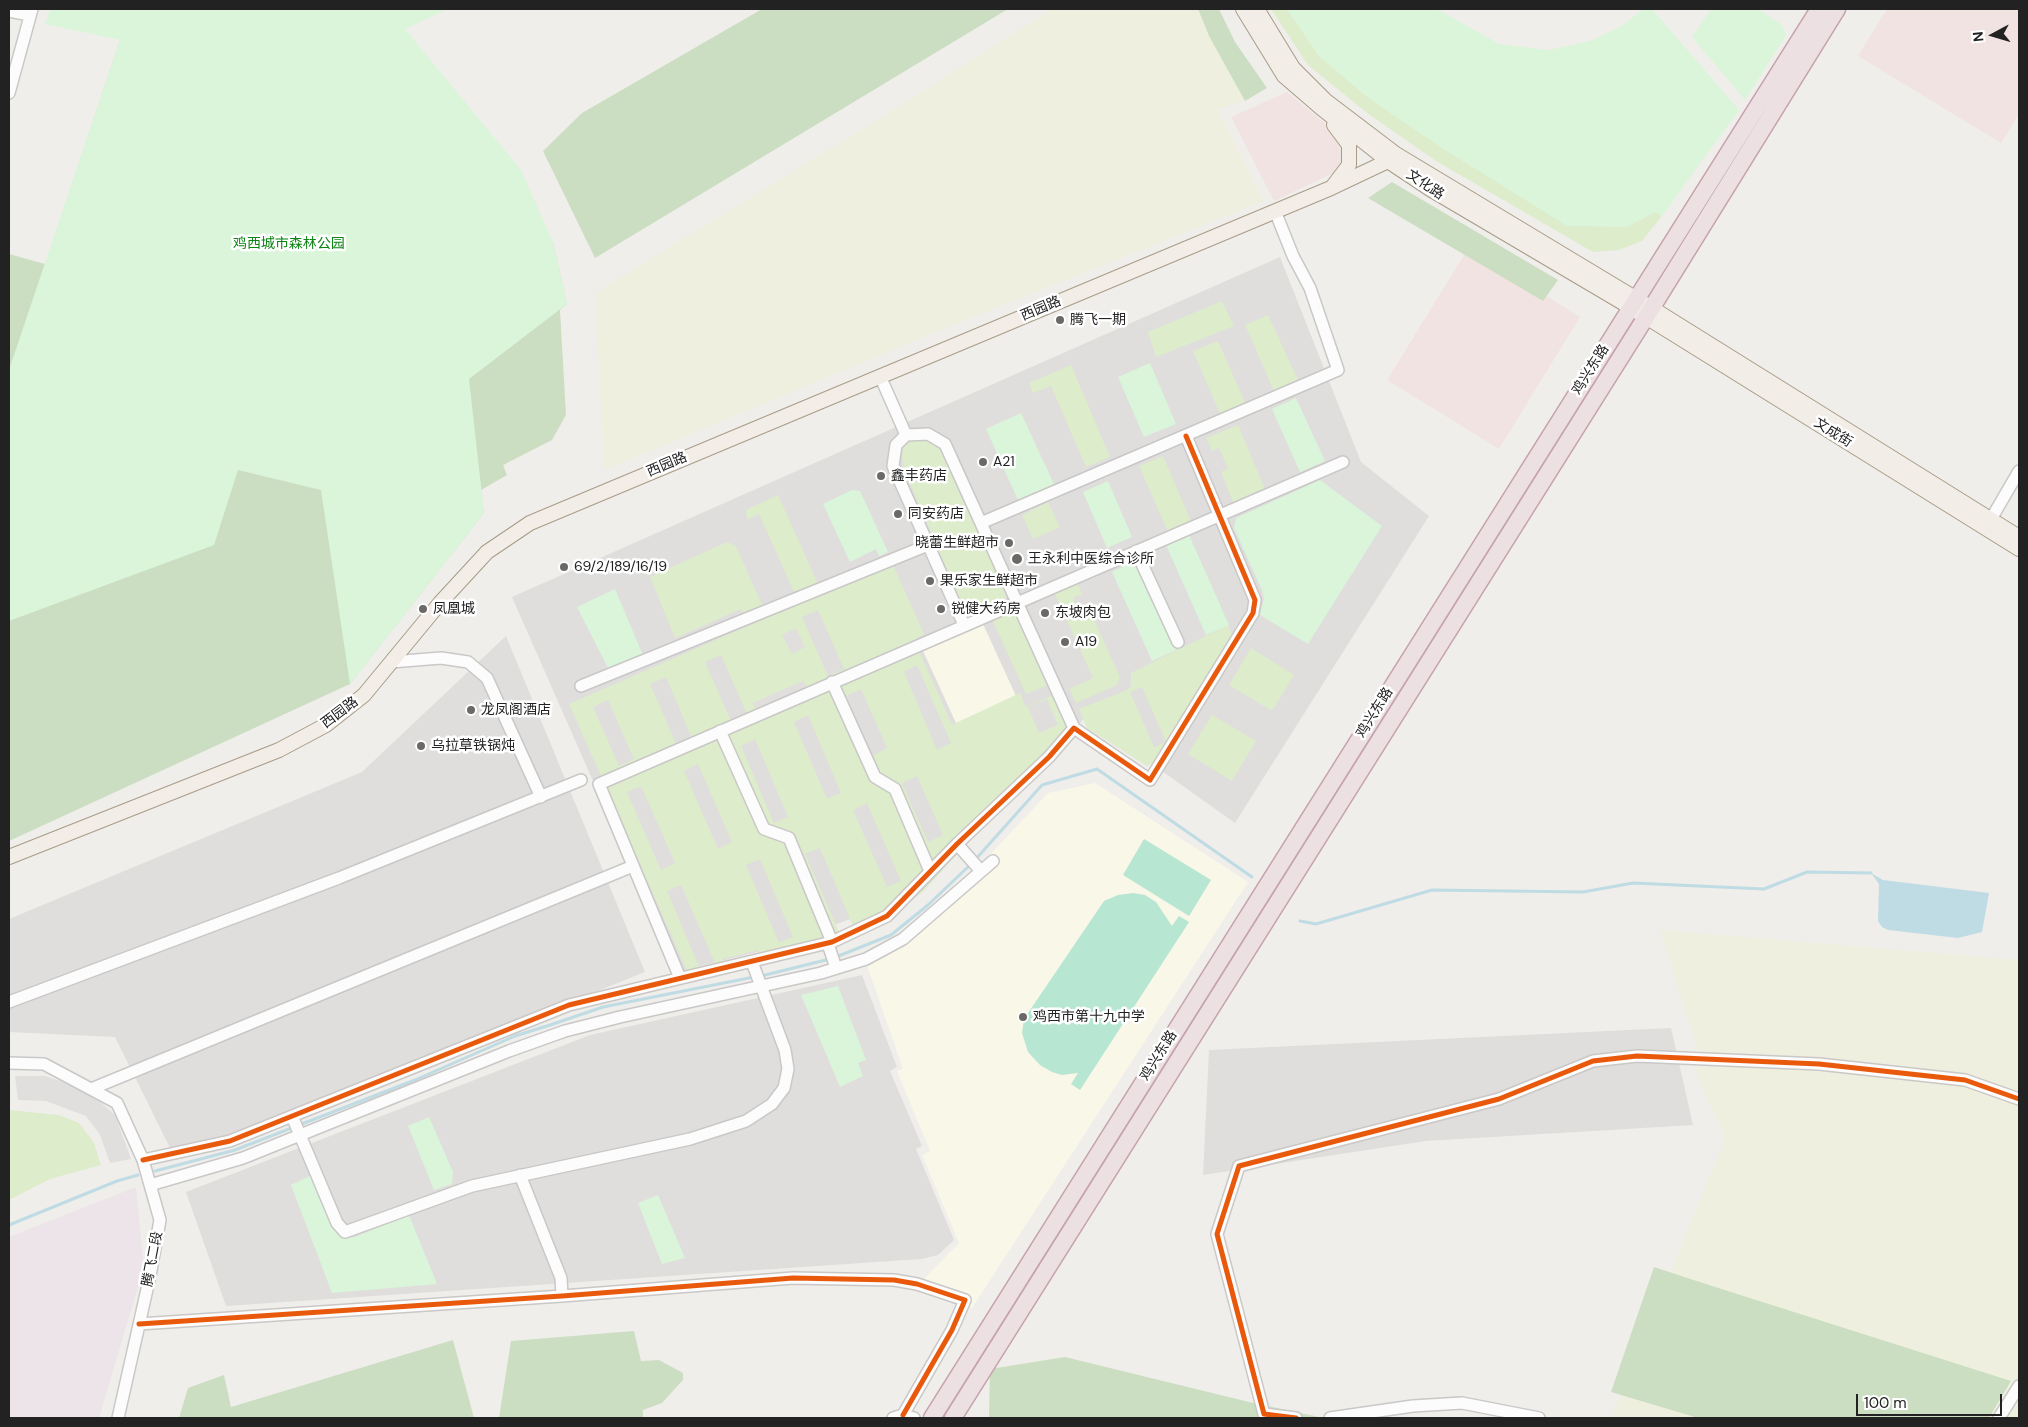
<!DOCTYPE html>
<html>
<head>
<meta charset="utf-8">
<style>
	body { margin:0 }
	#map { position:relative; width:2028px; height:1427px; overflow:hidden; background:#f0eeeb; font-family:"DM Sans",sans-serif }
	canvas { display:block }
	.frame { position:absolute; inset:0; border:10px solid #222; pointer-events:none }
	.north { position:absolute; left:1968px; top:10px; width:50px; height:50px; -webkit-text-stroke:4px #fff; paint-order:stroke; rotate:264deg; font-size:14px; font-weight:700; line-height:20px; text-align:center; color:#222 }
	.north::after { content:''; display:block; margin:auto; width:18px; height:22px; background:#222; clip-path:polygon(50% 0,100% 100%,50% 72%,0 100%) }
	.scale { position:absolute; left:1856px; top:1394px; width:146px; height:22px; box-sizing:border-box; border:2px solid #222; border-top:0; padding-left:6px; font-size:15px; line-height:18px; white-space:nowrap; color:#222; -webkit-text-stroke:4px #fff; paint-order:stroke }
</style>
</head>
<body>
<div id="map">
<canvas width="2028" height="1427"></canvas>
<div class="frame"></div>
<div class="north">N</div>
<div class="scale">100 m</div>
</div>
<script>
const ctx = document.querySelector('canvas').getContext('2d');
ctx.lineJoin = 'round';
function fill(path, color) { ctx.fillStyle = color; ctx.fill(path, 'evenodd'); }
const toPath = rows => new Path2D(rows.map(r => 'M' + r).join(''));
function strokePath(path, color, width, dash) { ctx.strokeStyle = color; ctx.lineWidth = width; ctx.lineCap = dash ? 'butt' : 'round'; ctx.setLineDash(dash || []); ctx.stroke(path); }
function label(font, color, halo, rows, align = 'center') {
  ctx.font = font + ' "DM Sans","Noto Sans SC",sans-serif'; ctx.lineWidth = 5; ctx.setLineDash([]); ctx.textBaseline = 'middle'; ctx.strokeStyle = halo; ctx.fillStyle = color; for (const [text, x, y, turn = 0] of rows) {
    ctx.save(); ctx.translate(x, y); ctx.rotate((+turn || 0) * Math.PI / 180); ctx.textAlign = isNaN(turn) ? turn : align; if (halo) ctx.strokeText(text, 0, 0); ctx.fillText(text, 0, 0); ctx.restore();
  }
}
fill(toPath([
	[1280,257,1361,462,1429,516,1235,823,1086,717,878,909,765,950,677,972,512,597],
	[506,636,645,972,176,1160,115,1037,9,1032,9,919,362,772],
	[862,975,897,1067,890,1071,922,1146,916,1149,954,1240,938,1255,921,1259,226,1306,186,1192,590,1035],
	[1671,1028,1693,1125,1426,1141,1203,1175,1209,1050]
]), '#dfdedc');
fill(toPath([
	[1887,9,2019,9,2019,114,2001,143,1858,56],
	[1287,92,1334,131,1344,145,1342,169,1274,201,1231,117],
	[1469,247,1580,317,1499,449,1387,380]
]), '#f1e3e1');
fill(toPath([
	[136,1187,144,1267,99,1418,9,1418,9,1237]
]), '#ede4e9');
fill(toPath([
	[983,624,1016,696,956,723,923,651],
	[1095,783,1248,882,972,1308,921,1282,959,1243,922,1155,930,1151,897,1071,903,1069,867,965,905,945,1048,793]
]), '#f8f7e8');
fill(toPath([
	[1052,9,1198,9,1208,33,1245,101,1218,109,1264,201,968,319,604,470,595,293,882,117],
	[1660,930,2019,960,2019,1418,1611,1418,1725,1139,1694,1067,1703,1068]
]), '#efefdf');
fill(toPath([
	[1271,9,1287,9,1319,56,1370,99,1472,167,1626,227,1655,212,1662,216,1642,241,1619,250,1593,252,1436,161,1367,113,1308,65],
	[1222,301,1234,326,1156,357,1148,332],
	[1268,315,1298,380,1274,391,1245,325],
	[1218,341,1245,403,1220,414,1193,351],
	[1071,365,1110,457,1086,467,1051,386,1033,393,1029,383],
	[1238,425,1265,489,1233,502,1221,472,1228,468,1219,448,1212,451,1206,438],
	[926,439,936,444,944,453,1007,597,967,615,904,470,902,457,903,448,912,440],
	[1163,456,1191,521,1168,532,1139,466],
	[778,495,818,584,795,594,759,514,747,520,746,510],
	[1048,502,1060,527,1033,539,1022,515],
	[727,542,736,546,763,607,745,615,741,609,675,638,650,577],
	[892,563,924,634,914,640,952,725,1020,693,1026,707,1055,694,1071,727,924,891,904,906,826,941,762,957,759,950,722,959,724,966,688,973,569,704],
	[818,610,844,669,828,676,802,617],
	[721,655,747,714,731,721,705,662],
	[917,665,951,743,937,750,904,672],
	[666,677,691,736,676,743,650,684],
	[803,681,809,692,753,704,753,703],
	[861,689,887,748,872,756,846,696],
	[1047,699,1058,725,1039,733,1028,707],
	[608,700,634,759,619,766,593,707],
	[808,715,841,793,827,799,794,722],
	[755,739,788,817,774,823,741,746],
	[698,764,732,842,718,849,684,771],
	[917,776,943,835,928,842,902,783],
	[641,786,675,863,661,870,627,792],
	[867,803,901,881,887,887,853,810],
	[820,848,853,926,839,932,805,854],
	[760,859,793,937,779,943,746,865],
	[681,885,715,963,700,969,667,891],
	[1077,581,1082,594,1073,598,1080,613,1089,609,1120,677,1117,685,1076,703,1069,689,1093,678,1054,592],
	[1014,609,1048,685,1026,694,992,619],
	[1228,625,1233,639,1218,664,1215,662,1159,760,1147,766,1087,728,1079,709,1125,691,1131,686,1131,673],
	[1142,687,1166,742,1154,747,1130,692],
	[1251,648,1294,675,1272,711,1229,685],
	[1212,715,1256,741,1232,781,1188,754],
	[9,1110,59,1115,79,1123,94,1143,101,1165,50,1179,9,1200]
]), '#ddeccb');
fill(toPath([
	[762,9,1008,9,595,258,543,151,582,113],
	[1198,9,1219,9,1235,42,1267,88,1245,101,1209,36],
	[120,40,553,242,567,304,560,310,566,415,552,440,503,465,507,475,481,490,484,513,350,684,9,841,9,254,45,264],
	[1392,182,1558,280,1543,301,1368,198],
	[1654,1267,1709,1285,2011,1381,1989,1418,1698,1418,1611,1392],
	[634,1331,641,1361,659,1360,683,1373,683,1380,662,1403,643,1410,643,1418,499,1418,511,1341],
	[453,1340,474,1418,179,1418,188,1388,224,1375,231,1407],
	[1065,1357,1249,1402,1324,1418,989,1418,990,1369]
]), '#cbdec1');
fill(toPath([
	[50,9,448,9,405,29,521,170,553,242,567,304,469,379,484,513,350,684,321,490,238,470,214,545,9,621,9,370,120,40,45,24],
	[1287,9,1437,9,1499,44,1549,50,1590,41,1622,26,1643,9,1652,9,1739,110,1662,216,1655,212,1626,227,1567,226,1442,148,1370,99,1319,56],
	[1711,9,1758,9,1782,25,1786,35,1745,100,1692,37],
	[1150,363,1176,424,1144,437,1118,377],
	[1296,398,1325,461,1300,472,1272,409],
	[1021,413,1054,484,1018,500,986,429],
	[1320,480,1382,526,1308,644,1260,615,1264,599,1262,590,1234,528,1236,518],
	[1108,481,1132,537,1107,548,1083,492],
	[852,490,860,491,888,552,879,556,876,549,850,562,823,504],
	[1189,535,1229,625,1206,635,1166,545],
	[1135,561,1176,650,1152,661,1112,572],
	[615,589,645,660,611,674,577,607],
	[838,986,866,1060,858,1063,863,1076,840,1087,801,995],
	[429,1117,453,1172,452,1184,434,1190,408,1126],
	[310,1176,333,1229,343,1238,355,1237,409,1215,437,1284,332,1293,291,1185],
	[658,1195,685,1258,662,1264,638,1203]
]), '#daf5da');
fill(toPath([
	[1144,839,1211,880,1189,916,1123,875],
	[1133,893,1145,895,1156,902,1172,926,1179,916,1189,922,1080,1090,1071,1084,1078,1073,1062,1075,1052,1072,1040,1065,1028,1052,1022,1033,1024,1019,1104,901,1118,895]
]), '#b7e6d2');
fill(toPath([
	[796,628,805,647,792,654,782,635],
	[803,681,809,692,758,714,753,703],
	[15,1076,45,1076,73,1085,100,1102,115,1115,131,1159,110,1163,100,1135,86,1116,46,1101,18,1100]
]), '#e0dfde');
fill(toPath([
	[1871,873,1883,880,1989,893,1982,932,1958,938,1888,930,1882,927,1878,921,1879,884]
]), '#bfdbe3');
strokePath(toPath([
	[975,860,1042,785,1097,769,1252,877],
	[1300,921,1316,924,1432,890,1583,892,1633,883,1764,889,1807,872,1871,873],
	[836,957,891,935,928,905,971,864],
	[761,976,830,959],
	[155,1171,235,1150,415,1080,515,1036,550,1025,603,1007,754,977],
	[9,1225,117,1181,138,1175]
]), '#bfdbe3', 3);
const minor = toPath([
	[9,11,30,15],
	[9,93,32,9],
	[880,376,906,435],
	[981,523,1338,370,1310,288,1293,256,1275,211],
	[1987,526,2019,471],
	[1136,551,1178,642],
	[964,625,893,466,896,445,906,435,928,434,945,444,1074,728],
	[391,662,441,658,468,662,487,678,541,797],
	[832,682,875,777,895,789,930,871],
	[581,686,928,545],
	[720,731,764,829,789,838,832,942],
	[957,844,981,871],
	[828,944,836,968],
	[680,978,599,784,1343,462],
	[9,1002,339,878,581,780],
	[9,1063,44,1064,117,1103,143,1160,160,1220,150,1276,118,1418],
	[91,1089,633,866],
	[292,1116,337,1223,345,1232,472,1186,690,1139,746,1121,772,1104,784,1088,788,1069,785,1050,752,962],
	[143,1160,230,1141,569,1005,832,942,887,916,957,844,1049,757,1074,728,1150,780,1253,613,1255,600,1186,436],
	[520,1175,561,1278,562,1296],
	[150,1185,243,1158,509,1051,565,1031,620,1017,821,973,866,959,903,939,993,861],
	[139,1324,562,1296,793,1278,894,1280,917,1284,965,1300,952,1330,903,1415],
	[893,1418,903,1415,914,1418],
	[1296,1418,1264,1414,1217,1234,1239,1166,1499,1099,1593,1061,1637,1056,1819,1064,1965,1080,2019,1099],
	[1330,1418,1413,1406,1462,1403,1539,1418],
	[1999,1418,2019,1386]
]);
const major = toPath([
	[1243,9,1284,76,1321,108,1388,161,1430,189,1630,307,2019,549],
	[1257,9,1293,68,1325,100,1396,154,1655,310,2019,537],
	[1333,186,1349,165,1349,145,1334,125],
	[9,857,279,750,326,725,364,695,440,603,487,552,530,523,1331,188,1388,161]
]);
const highway = toPath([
	[932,1418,1819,9],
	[953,1418,1646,317,1837,9]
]);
strokePath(minor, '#c9c8c7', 14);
strokePath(major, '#a79c86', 16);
strokePath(highway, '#c5a2ac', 19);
strokePath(minor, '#fdfcfc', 11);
strokePath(major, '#f3ede7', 14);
strokePath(highway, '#ece0e2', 16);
strokePath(toPath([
	[143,1160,230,1141,569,1005,832,942,887,916,957,844,1049,757,1074,728,1150,780,1253,613,1255,600,1186,436],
	[139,1324,562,1296,793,1278,894,1280,917,1284,965,1300,952,1330,903,1415],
	[1296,1418,1264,1414,1217,1234,1239,1166,1499,1099,1593,1061,1637,1056,1819,1064,1965,1080,2019,1099]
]), '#e8590c', 5);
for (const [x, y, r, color] of [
	[1060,320,5,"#6a6968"],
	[983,462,5,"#6a6968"],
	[881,476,5,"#6a6968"],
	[898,514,5,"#6a6968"],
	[1009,543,5,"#6a6968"],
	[1017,559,6,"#6a6968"],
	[564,567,5,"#6a6968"],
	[930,581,5,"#6a6968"],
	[423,609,5,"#6a6968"],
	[941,609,5,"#6a6968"],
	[1045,613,5,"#6a6968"],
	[1065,642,5,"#6a6968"],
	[471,710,5,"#6a6968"],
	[421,746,5,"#6a6968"],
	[1023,1017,5,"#6a6968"]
]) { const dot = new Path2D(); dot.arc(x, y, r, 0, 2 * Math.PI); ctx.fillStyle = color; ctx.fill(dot); strokePath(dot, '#fff', 2); }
label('14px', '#222', '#fff', [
	["文化路",1425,185,33],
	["西园路",1041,309,-23],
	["鸡兴东路",1591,370,-58],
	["文成街",1833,433,32],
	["西园路",667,465,-23],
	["西园路",340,713,-37],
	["鸡兴东路",1375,713,-58],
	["鸡兴东路",1159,1056,-58],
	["腾飞二段",153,1259,-79]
]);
label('14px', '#0c8416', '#fff', [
	["鸡西城市森林公园",289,244]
]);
label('14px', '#222', '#fff', [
	["腾飞一期",1070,320],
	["A21",993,462],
	["鑫丰药店",891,476],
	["同安药店",908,514],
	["晓蕾生鲜超市",999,543,"right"],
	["王永利中医综合诊所",1028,559],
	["69/2/189/16/19",574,567],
	["果乐家生鲜超市",940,581],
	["凤凰城",433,609],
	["锐健大药房",951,609],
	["东坡肉包",1055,613],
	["A19",1075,642],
	["龙凤阁酒店",481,710],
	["乌拉草铁锅炖",431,746],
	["鸡西市第十九中学",1033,1017]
], 'left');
</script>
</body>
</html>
